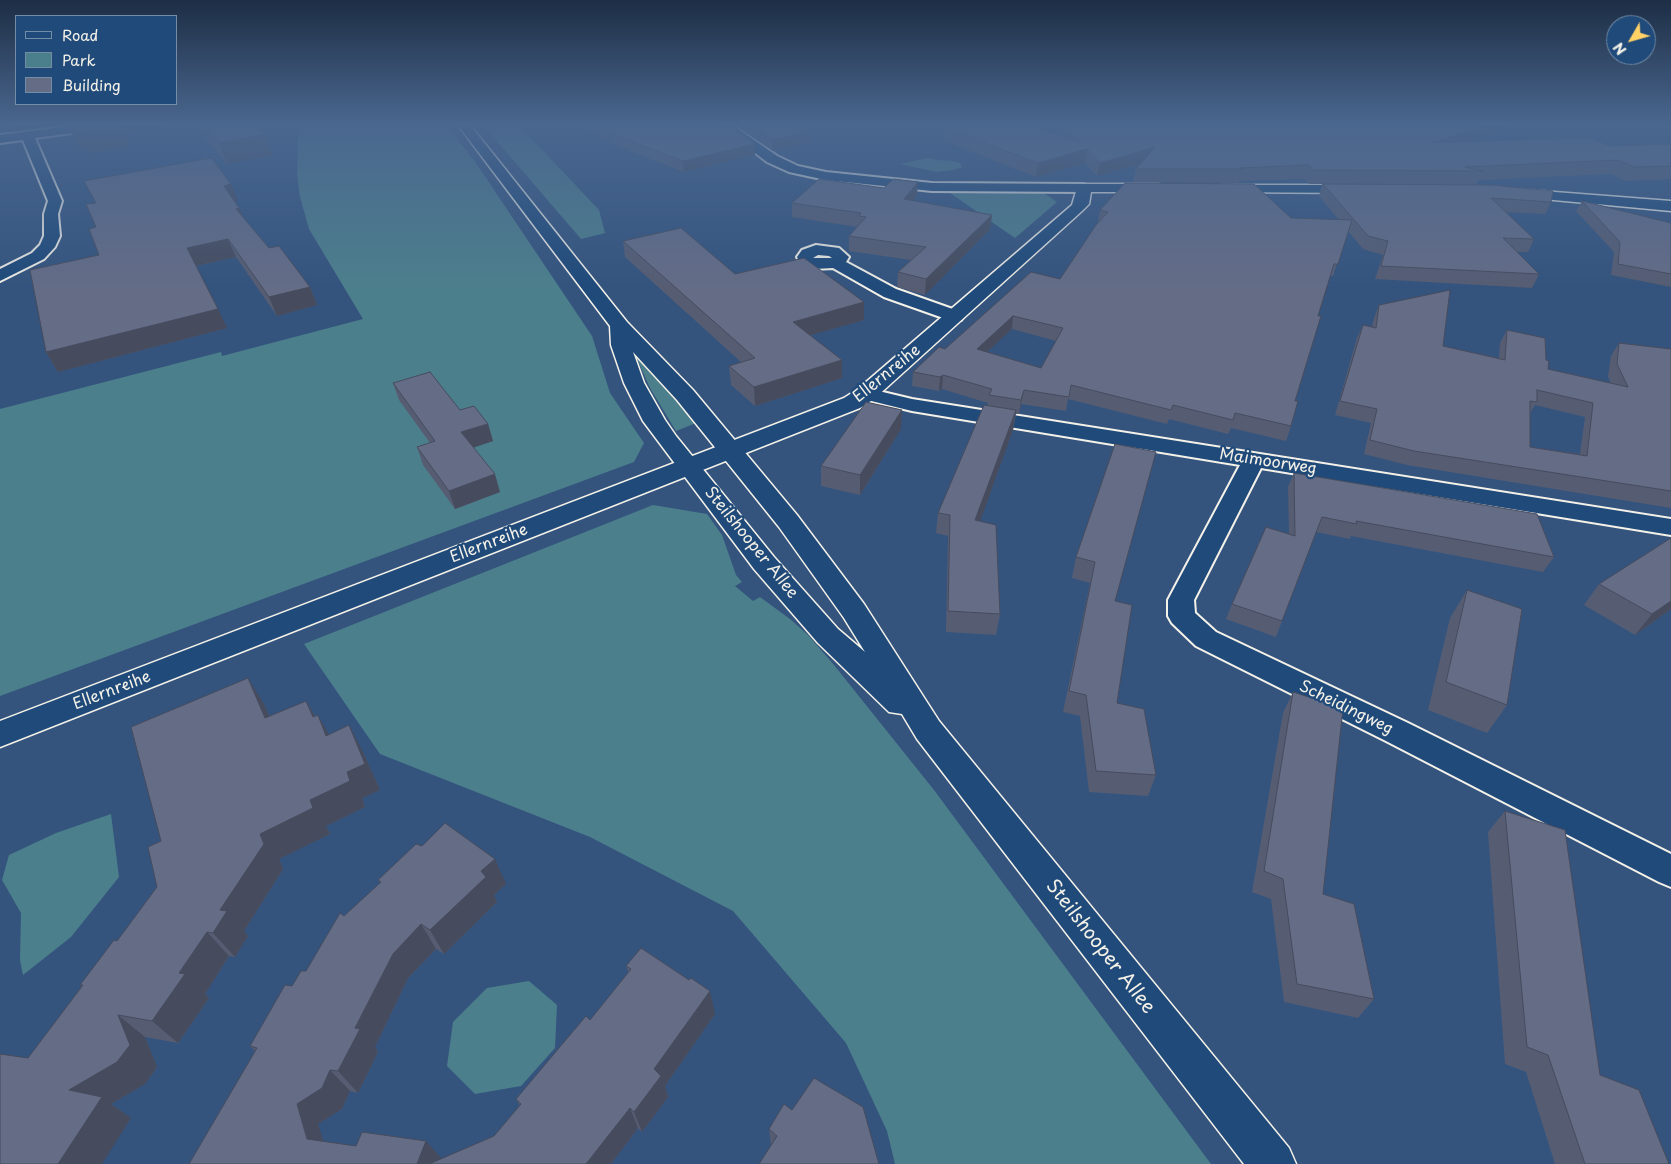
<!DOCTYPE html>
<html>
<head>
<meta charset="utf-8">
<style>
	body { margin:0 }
	#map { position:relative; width:1671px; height:1164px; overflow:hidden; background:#34547e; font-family:"Playpen Sans",sans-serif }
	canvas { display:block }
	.legend { position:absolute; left:15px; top:15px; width:162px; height:90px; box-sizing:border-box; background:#1f4a7a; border:1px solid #748da6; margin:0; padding:6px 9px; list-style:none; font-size:15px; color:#f4f1e8 }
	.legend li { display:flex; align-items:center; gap:10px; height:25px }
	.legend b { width:25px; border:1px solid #748da6 }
	.north { position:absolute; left:1606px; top:15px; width:50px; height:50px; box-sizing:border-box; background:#1f4a7a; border:1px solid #748da6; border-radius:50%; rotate:232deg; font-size:14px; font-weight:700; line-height:20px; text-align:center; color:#f4f1e8 }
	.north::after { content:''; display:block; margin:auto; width:18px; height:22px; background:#ffd166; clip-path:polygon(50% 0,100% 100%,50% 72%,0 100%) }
</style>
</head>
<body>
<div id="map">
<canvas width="1671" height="1164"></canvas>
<ul class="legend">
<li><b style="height:6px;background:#1f4a7a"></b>Road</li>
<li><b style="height:14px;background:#4c7f8c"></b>Park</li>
<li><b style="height:14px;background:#646c86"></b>Building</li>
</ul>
<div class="north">N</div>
</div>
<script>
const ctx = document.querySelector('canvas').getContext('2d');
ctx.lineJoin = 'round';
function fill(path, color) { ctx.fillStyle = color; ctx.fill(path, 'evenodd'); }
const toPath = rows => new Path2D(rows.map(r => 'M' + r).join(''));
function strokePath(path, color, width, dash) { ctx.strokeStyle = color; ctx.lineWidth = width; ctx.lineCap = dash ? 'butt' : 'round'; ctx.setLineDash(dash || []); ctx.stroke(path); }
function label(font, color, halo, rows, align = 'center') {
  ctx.font = font + ' "Playpen Sans",sans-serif'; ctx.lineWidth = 4.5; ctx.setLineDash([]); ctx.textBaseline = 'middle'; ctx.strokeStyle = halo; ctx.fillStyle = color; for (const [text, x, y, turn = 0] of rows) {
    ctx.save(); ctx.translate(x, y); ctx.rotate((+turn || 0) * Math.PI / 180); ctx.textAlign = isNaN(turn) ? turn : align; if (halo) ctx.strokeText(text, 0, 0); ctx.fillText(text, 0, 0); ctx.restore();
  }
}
fill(toPath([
	[302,125,446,125,476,163,592,336,610,393,644,443,634,462,0,696,0,409,221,352,222,356,363,319,309,229,300,197,297,175,298,138],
	[483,125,519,125,599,210,605,233,581,239],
	[928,158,937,160,954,161,960,163,962,167,953,170,937,172,900,164],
	[950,193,1044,193,1057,202,1015,238],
	[639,358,644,361,696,423,676,431,650,388,637,359],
	[653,505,707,514,722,535,736,575,742,582,735,586,753,601,760,597,790,619,808,635,834,665,934,790,1211,1164,895,1164,887,1131,846,1043,733,911,590,837,380,754,304,644],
	[111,814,119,877,71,937,23,975,20,960,21,913,2,880,9,855,56,833],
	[529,981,557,1005,555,1048,521,1086,475,1094,447,1066,453,1022,487,988]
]), '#4c7f8c');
const minor = toPath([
	[79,125,108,125,102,129,35,138,62,201,58,214,60,236,55,247,44,259,0,281,0,269,32,253,40,245,44,236,44,214,48,201,23,140,0,143,0,135,79,125],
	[719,125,732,125,777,156,798,166,826,172,932,183,1084,184,1091,188,1084,192,932,191,826,180,789,172,767,162,719,125],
	[816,245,839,248,849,257,846,262,896,289,961,312,964,316,961,320,955,321,949,320,884,297,833,268,814,269,800,264,797,257,802,250,816,245],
	[818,255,829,256,832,258,813,258,818,255],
	[866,388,912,399,1671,519,1671,535,1261,468,1194,600,1195,613,1216,632,1408,723,1671,854,1671,887,1659,882,1386,741,1196,646,1172,623,1168,616,1168,600,1240,465,912,411,859,398,856,394,859,390,866,388]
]);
const tertiary = toPath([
	[1084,184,1158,184,1163,185,1165,188,1163,191,1158,192,1091,192,1089,204,1082,211,874,399,860,408,0,747,0,721,844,398,858,389,1072,205,1077,188,1079,185,1084,184],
	[1223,185,1358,185,1363,186,1365,189,1363,192,1358,193,1218,192,1216,189,1218,186,1223,185],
	[1516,189,1671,201,1671,211,1511,196,1509,193,1511,190,1516,189]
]);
const secondary = toPath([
	[458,125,470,125,627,322,693,390,797,515,864,604,939,721,1289,1148,1296,1164,1244,1164,917,739,902,714,889,712,818,643,754,569,643,421,624,383,611,345,610,326,458,125],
	[633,352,677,400,779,527,844,618,865,652,838,629,774,557,676,436,665,420,644,383,633,352]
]);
strokePath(minor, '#f4f1e8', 4);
strokePath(tertiary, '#f4f1e8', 3);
strokePath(secondary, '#f4f1e8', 3);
fill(minor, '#1f4a7a');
fill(tertiary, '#1f4a7a');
fill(secondary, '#1f4a7a');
fill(toPath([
	[67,125,177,125,125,133,129,142,127,142,129,147,90,153,87,148,80,149],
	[195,125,257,125,256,125,265,134,273,155,227,164],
	[577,125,729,125,755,155,684,172,619,147],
	[735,125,799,125,799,126,811,131,811,142,773,151],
	[1062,125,1517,125,1469,142,1610,146,1671,144,1671,179,1626,181,1611,174,1479,180,1476,185,1551,202,1545,214,1505,212,1534,239,1528,252,1517,252,1539,274,1532,288,1375,279,1383,255,1363,249,1348,231,1333,276,1330,276,1318,316,1295,401,1291,426,1286,441,1231,428,1228,434,1169,419,1167,424,1068,399,1066,411,1021,404,1019,414,1016,414,1013,430,980,521,1000,614,996,635,946,632,948,536,936,533,938,513,988,406,988,403,942,389,939,391,912,386,913,372,945,349,1060,279,1099,222,1098,222,1100,210,1339,220,1319,196,1322,184,1309,184,1305,179,1239,181,1238,183,1133,182,1136,169,1139,164,1097,176,1085,163,1036,177,943,140,944,127,1061,135],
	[1012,329,1056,341,1041,368,987,352],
	[917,196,913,201,992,215,990,229,925,295,897,287,898,272,911,260,849,251,849,236,857,227,792,217,792,203],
	[235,201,239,208,243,218,269,248,310,287,317,305,277,316,236,257,196,266,227,328,58,372,46,352,99,255,89,229,238,201],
	[1582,201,1671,223,1671,287,1611,275,1614,252,1576,211],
	[623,241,735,274,864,302,864,320,811,335,842,378,755,406,731,385,729,366,741,362,625,257],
	[1379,305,1443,346,1499,358,1500,343,1507,330,1546,360,1548,369,1611,383,1608,377,1611,356,1619,343,1671,349,1671,508,1407,465,1364,454,1371,423,1335,415,1357,338,1363,325,1372,327,1374,318],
	[1535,405,1585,417,1580,454,1530,447,1530,413],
	[393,383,460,410,488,424,493,441,473,447,500,492,455,509,423,465,417,447,430,443,399,400],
	[901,429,860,495,821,486,821,466],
	[1115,444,1115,601,1117,703,1156,775,1148,796,1089,792,1080,716,1063,712,1090,583,1072,578,1076,557],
	[1294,473,1554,557,1543,572,1351,536,1350,539,1316,532,1282,621,1276,637,1226,619,1232,604,1289,534,1288,487],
	[1599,584,1671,609,1635,635,1584,605],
	[1467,590,1507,705,1487,733,1428,710,1450,618],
	[1293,692,1323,894,1374,999,1358,1018,1284,1002,1271,899,1252,892,1283,713],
	[306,701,315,716,329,735,363,752,380,790,362,798,365,807,326,826,330,834,279,859,283,869,244,931,248,936,235,957,229,956,205,994,209,998,178,1043,145,1037,157,1067,145,1084,111,1104,131,1118,28,1058,82,986,80,985,117,941,157,887,161,841,264,704,269,716],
	[1505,811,1600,1075,1669,1164,1555,1164,1526,1072,1505,1064,1488,832],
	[378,880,506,884,494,895,497,902,444,954,436,949,408,978,375,1047,378,1052,358,1093,350,1091,342,1109,318,1124,323,1141,442,1159,494,1136,520,1106,516,1099,590,1020,629,973,626,966,715,1014,665,1086,668,1097,642,1132,638,1128,611,1164,189,1164,255,1051,250,1046,292,986,306,971,344,916,380,883],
	[792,1110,771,1145,769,1129]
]), '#565d73');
fill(toPath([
	[9,125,44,125,42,128,12,132],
	[117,125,177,125,125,133,129,142,127,142,129,147,90,153,80,133],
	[1486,125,1517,125,1426,156,1432,143],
	[77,127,87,148,80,149,70,128],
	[811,131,811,142,773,151,772,140],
	[265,134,273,155,227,164,219,143],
	[755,144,755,155,684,172,683,161],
	[1155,147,1152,161,1097,176,1100,163],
	[1087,149,1085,163,1036,177,1038,163],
	[918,182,917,196,903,213,904,199],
	[231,184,238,201,231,202,224,186],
	[239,208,246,225,236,209],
	[992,215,990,229,925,295,926,279],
	[228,239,236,257,195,266,187,248],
	[310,287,317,305,277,316,269,297],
	[864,302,864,320,794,340,793,322],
	[218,309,227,328,58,372,46,352],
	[1013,316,1012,329,975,363,977,349],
	[842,360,842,378,755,406,754,387],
	[943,375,942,389,939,391,940,377],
	[1024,390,1021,404,1019,414,1021,400],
	[902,410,901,429,860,495,860,475],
	[1016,410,1013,430,973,541,975,520],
	[488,424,493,441,467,450,461,432],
	[495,474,500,492,455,509,449,491],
	[1671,601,1671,609,1635,635,1652,614],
	[248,678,264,704,281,745,265,718],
	[306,701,321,727,313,717],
	[318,715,333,742,326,736],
	[349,725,363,752,380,790,362,798,365,807,326,826,330,834,279,859,283,869,244,931,248,936,235,957,213,933,220,910,260,834,310,800,347,772],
	[495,859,506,884,494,895,497,902,444,954,430,930,481,871],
	[421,924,436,949,408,978,375,1047,378,1052,358,1093,338,1071,355,1028,393,954],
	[207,932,229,956,205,994,209,998,178,1043,152,1021,179,973],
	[710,991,715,1014,665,1086,668,1097,642,1132,634,1112,654,1069],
	[118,1015,145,1037,157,1067,145,1084,111,1104,131,1118,102,1164,58,1164,69,1090],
	[330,1070,350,1091,342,1109,318,1124,329,1159,307,1139,297,1104],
	[630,1108,638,1128,611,1164,586,1164],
	[426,1141,443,1160,442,1164,417,1164]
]), '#464c5e');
const building = toPath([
	[68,125,118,125,119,126,80,133,77,127,70,128,68,125],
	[203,125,256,125,265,134,219,143,203,125],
	[595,125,729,125,755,144,683,161,617,136,595,125],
	[750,125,795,125,811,131,772,140,750,125],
	[955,125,1030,125,1080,142,1063,125,1486,125,1432,143,1589,137,1610,146,1671,144,1671,166,1634,167,1618,160,1465,167,1483,171,1313,170,1309,165,1240,168,1242,169,1136,169,1155,147,1100,163,1087,149,1038,163,944,127,955,125],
	[211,158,231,184,224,186,239,208,236,209,269,248,279,246,310,287,269,297,228,239,187,248,218,309,46,352,30,270,99,255,89,229,96,227,86,204,96,203,84,181,211,158],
	[819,179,884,188,893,179,918,182,904,199,992,215,926,279,898,272,926,247,849,236,866,217,859,216,861,213,792,203,819,179],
	[1125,183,1254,184,1291,218,1352,220,1338,264,1334,264,1318,316,1321,316,1295,401,1298,401,1291,426,1235,413,1233,420,1173,405,1171,410,1071,385,1069,397,1024,390,1021,400,989,395,992,389,943,375,940,377,913,372,939,347,945,349,1031,272,1060,279,1096,225,1108,212,1100,210,1125,183],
	[1013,316,1063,328,1041,368,977,349,1013,316],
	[1323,184,1492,185,1553,191,1551,202,1491,198,1534,239,1503,238,1539,274,1381,266,1388,241,1368,236,1323,184],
	[1582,201,1671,223,1671,274,1618,264,1620,242,1582,201],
	[681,228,735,274,804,258,864,302,793,322,842,360,754,387,729,366,755,358,623,241,681,228],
	[1450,290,1443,346,1505,360,1507,330,1545,338,1546,360,1549,361,1548,369,1628,387,1617,364,1619,343,1671,349,1671,491,1414,451,1370,440,1377,409,1340,401,1363,325,1376,328,1379,305,1450,290],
	[1537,390,1593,403,1587,456,1530,447,1530,401,1537,402,1537,390],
	[430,372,460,410,474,406,488,424,461,432,495,474,449,491,417,447,435,441,393,383,430,372],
	[866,402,902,410,860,475,821,466,866,402],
	[984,405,1016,410,975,520,996,525,1000,614,948,611,950,515,938,513,984,405],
	[1115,444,1156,452,1115,601,1132,605,1117,703,1144,709,1156,775,1096,771,1086,695,1069,691,1095,562,1076,557,1115,444],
	[1294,473,1537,514,1554,557,1356,521,1357,524,1322,517,1282,621,1232,604,1266,527,1295,536,1294,473],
	[1671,538,1671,601,1652,614,1599,584,1671,538],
	[1467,590,1522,609,1507,705,1446,682,1467,590],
	[248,678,265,718,306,701,313,717,318,715,326,736,349,725,365,764,347,772,350,781,310,800,313,808,260,834,264,844,220,910,227,911,213,933,207,932,179,973,185,974,152,1021,118,1015,130,1045,117,1062,69,1090,102,1097,58,1164,0,1164,0,1054,28,1058,83,985,80,985,114,940,117,941,157,887,148,847,161,841,131,727,248,678],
	[1293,692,1343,708,1323,894,1354,904,1374,999,1297,984,1283,879,1264,871,1293,692],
	[1505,811,1565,830,1600,1075,1639,1090,1669,1164,1585,1164,1548,1055,1527,1047,1505,811],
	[445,823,495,859,481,871,486,877,430,930,421,924,393,954,355,1028,360,1029,338,1071,330,1070,322,1088,297,1104,307,1139,356,1146,362,1132,426,1141,417,1164,189,1164,257,1048,250,1046,285,985,292,986,301,971,306,971,340,913,344,916,381,882,378,880,416,844,422,846,445,823],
	[641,948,689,980,691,978,710,991,654,1069,661,1076,634,1112,630,1108,586,1164,429,1164,494,1136,521,1104,516,1099,586,1016,590,1020,631,969,626,966,641,948],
	[814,1078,863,1107,879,1164,759,1164,777,1136,769,1129,784,1104,792,1110,814,1078]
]);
fill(building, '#646c86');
strokePath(building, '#464c5e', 1);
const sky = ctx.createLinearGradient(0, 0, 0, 288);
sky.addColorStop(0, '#1d2e45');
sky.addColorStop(0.43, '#4a678f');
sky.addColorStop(1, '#4a678f00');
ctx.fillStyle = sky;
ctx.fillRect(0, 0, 1671, 288);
label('16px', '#f4f1e8', '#1f4a7a', [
	["Ellernreihe",887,374,-39],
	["Maimoorweg",1268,462,9],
	["Steilshooper Allee",751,543,51],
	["Ellernreihe",489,544,-21],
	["Ellernreihe",112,691,-21],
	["Scheidingweg",1346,708,26]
]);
label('19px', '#f4f1e8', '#1f4a7a', [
	["Steilshooper Allee",1100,947,52]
]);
</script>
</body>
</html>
